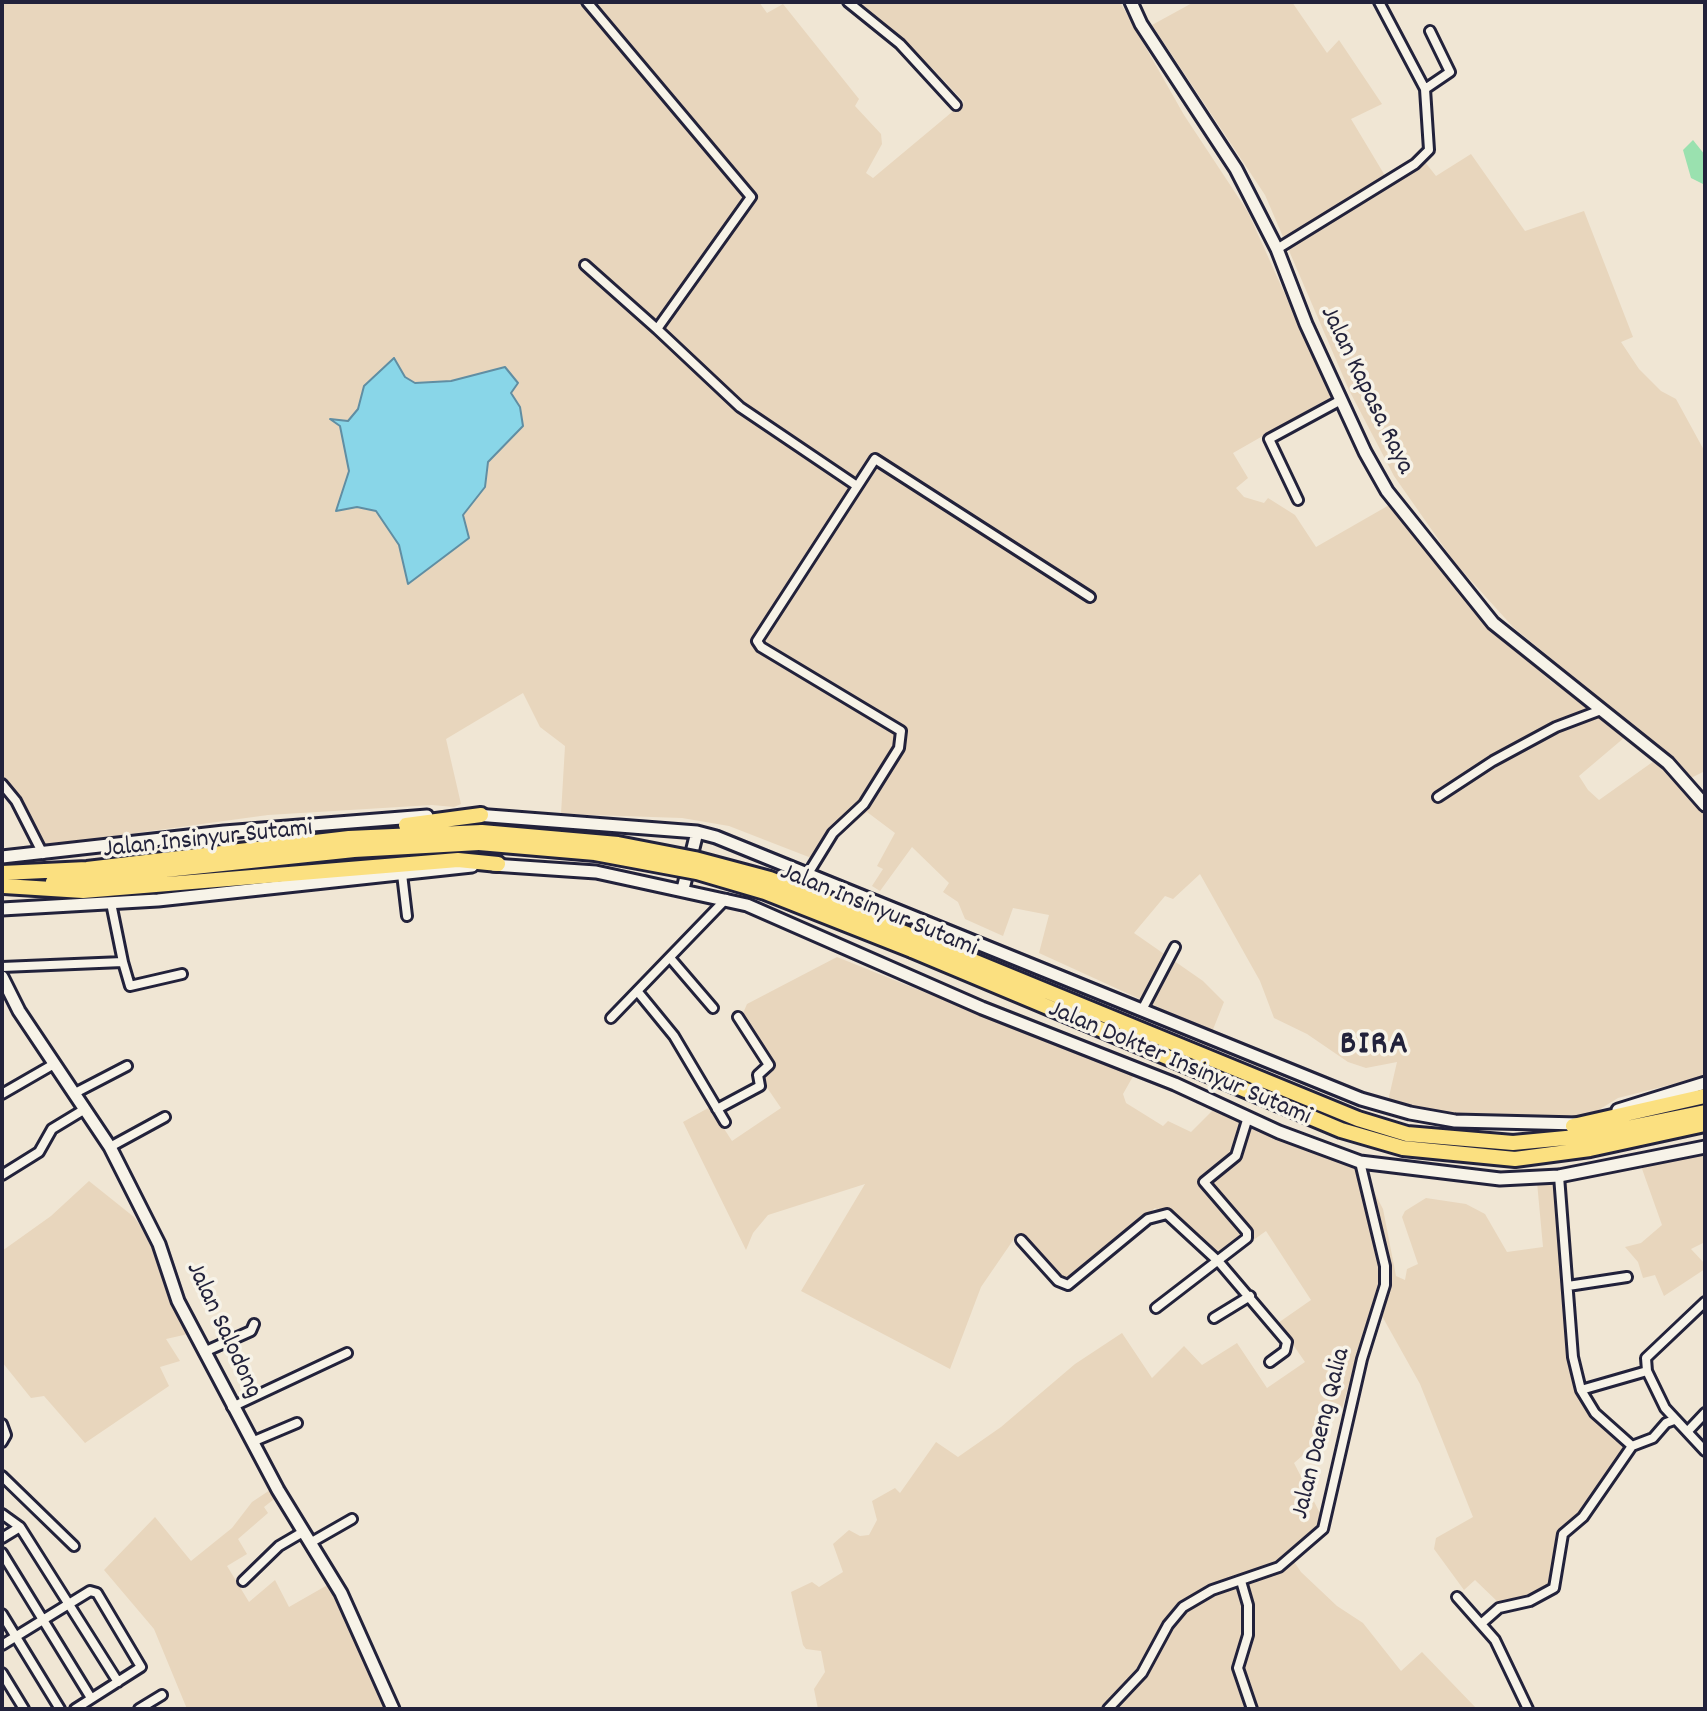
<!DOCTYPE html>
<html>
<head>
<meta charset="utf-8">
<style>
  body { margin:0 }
  #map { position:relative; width:1707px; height:1711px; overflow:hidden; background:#f0e6d4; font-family:Dekko,sans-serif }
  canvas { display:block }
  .frame { position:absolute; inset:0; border:4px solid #22223b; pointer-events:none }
</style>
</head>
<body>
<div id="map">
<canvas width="1707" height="1711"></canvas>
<div class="frame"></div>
</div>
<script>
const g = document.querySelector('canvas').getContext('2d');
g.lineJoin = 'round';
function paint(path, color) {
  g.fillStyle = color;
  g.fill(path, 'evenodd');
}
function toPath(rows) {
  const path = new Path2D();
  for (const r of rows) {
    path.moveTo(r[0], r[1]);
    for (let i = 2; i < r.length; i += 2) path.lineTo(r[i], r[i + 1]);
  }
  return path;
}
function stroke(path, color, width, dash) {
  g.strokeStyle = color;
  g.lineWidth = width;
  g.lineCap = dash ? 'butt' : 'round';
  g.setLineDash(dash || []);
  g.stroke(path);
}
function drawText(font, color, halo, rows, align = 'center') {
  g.font = font + ' Dekko,sans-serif';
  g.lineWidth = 7;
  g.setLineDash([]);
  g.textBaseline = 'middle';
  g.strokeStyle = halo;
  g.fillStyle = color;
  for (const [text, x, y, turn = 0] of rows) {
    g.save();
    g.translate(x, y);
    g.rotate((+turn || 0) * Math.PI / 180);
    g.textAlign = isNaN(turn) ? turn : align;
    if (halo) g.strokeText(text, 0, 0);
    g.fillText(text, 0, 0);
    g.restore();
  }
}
const built = toPath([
  [2,2,759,2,767,13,783,4,859,99,855,106,881,134,882,144,866,173,873,178,964,102,933,69,856,2,1120,2,1184,115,1248,212,1331,397,1233,453,1248,478,1236,488,1244,497,1264,503,1268,498,1295,515,1316,547,1391,504,1418,543,1474,611,1549,680,1591,708,1625,737,1579,776,1588,790,1599,800,1654,761,1705,814,1705,1076,1618,1098,1597,1111,1569,1119,1539,1123,1444,1115,1388,1101,1397,1062,1366,1068,1348,1062,1307,1034,1274,1018,1260,981,1200,874,1173,899,1165,896,1134,933,1203,981,1224,1002,1212,1032,1039,953,1049,915,1013,908,1003,936,965,919,958,902,943,892,949,883,912,847,880,891,872,886,883,869,877,866,895,833,867,812,837,838,819,861,729,826,682,818,561,814,565,746,540,727,523,693,446,739,461,804,454,807,432,805,268,815,41,846,2,787],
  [1194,2,1292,2,1327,53,1339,40,1382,104,1351,119,1390,184,1425,162,1436,176,1471,154,1525,231,1584,211,1633,337,1621,342,1639,369,1661,391,1676,399,1705,452,1705,771,1691,778,1662,749,1514,628,1455,563,1394,476,1349,390,1265,195,1152,25],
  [837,957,1063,1048,1136,1071,1123,1094,1126,1103,1163,1126,1168,1121,1191,1132,1216,1107,1265,1132,1368,1168,1372,1188,1383,1209,1396,1276,1405,1280,1407,1269,1418,1264,1402,1217,1405,1211,1426,1198,1466,1204,1485,1214,1507,1252,1543,1247,1537,1182,1567,1179,1579,1357,1572,1367,1579,1397,1594,1418,1631,1451,1597,1502,1560,1534,1560,1584,1530,1598,1500,1604,1475,1580,1464,1590,1434,1549,1436,1538,1473,1517,1420,1384,1382,1316,1374,1336,1361,1340,1340,1416,1326,1415,1318,1442,1294,1463,1322,1517,1315,1532,1288,1553,1301,1572,1337,1606,1363,1623,1401,1671,1422,1652,1477,1709,818,1709,814,1689,825,1672,821,1651,806,1649,803,1645,791,1592,812,1582,819,1587,843,1572,833,1544,849,1530,860,1536,869,1535,877,1520,872,1501,895,1488,900,1493,936,1442,958,1457,1001,1427,1075,1364,1122,1333,1152,1378,1184,1346,1202,1365,1237,1343,1267,1388,1305,1362,1278,1323,1311,1300,1266,1231,1224,1261,1173,1216,1155,1208,1064,1282,1018,1233,981,1287,950,1369,801,1291,865,1184,768,1215,753,1233,746,1250,683,1122,710,1107,732,1141,781,1108,759,1076,773,1067,741,1018,747,1004],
  [1705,1151,1705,1242,1691,1249,1705,1264,1705,1269,1664,1296,1655,1275,1643,1278,1638,1262,1625,1247,1641,1243,1662,1225,1641,1166],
  [89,1181,134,1217,152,1242,179,1319,188,1334,166,1339,180,1361,160,1367,169,1386,85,1443,44,1396,31,1398,2,1362,2,1251,51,1216],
  [273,1488,278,1496,264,1507,268,1513,238,1539,247,1554,227,1566,249,1602,275,1580,289,1607,331,1583,388,1709,187,1709,154,1629,104,1570,155,1517,191,1561,232,1528,252,1502]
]);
const green = toPath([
  [1693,140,1705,155,1705,185,1691,178,1683,150]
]);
const water = toPath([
  [394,358,405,377,415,383,451,381,505,367,518,383,511,393,520,407,523,426,488,462,485,487,463,515,469,538,408,584,399,545,376,511,357,507,336,511,349,471,340,426,330,419,348,421,358,409,364,386,394,358]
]);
const street = toPath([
  [587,2,751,197,657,329,740,407,857,486],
  [848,2,900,44,956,105],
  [1425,89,1450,72,1430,31],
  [1277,249,1415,164,1429,150,1425,89,1379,2],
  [585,265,657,329],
  [1298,500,1269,439,1341,400],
  [2,784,16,801,43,854],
  [1438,797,1493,761,1556,727,1601,710],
  [809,872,833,833,864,804,899,748,901,731,761,647,757,641,875,459,1090,597],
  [402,874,407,916],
  [111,903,123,962],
  [671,959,713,1008],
  [2,967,123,962,130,986,182,974],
  [638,992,674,1036,725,1122],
  [1143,1008,1175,947],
  [611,1018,726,899],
  [75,1093,127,1066],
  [2,1094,54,1064],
  [717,1109,760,1086,758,1075,769,1065,738,1017],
  [110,1147,165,1117],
  [2,1175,39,1152,52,1129,85,1109],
  [1559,1176,1573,1357,1581,1390,1595,1413,1632,1446,1653,1438,1666,1423,1674,1420],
  [1021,1240,1058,1281,1068,1285,1148,1219,1167,1214,1219,1262,1287,1342,1285,1351,1270,1362],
  [1568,1286,1627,1277],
  [1156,1308,1247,1238,1247,1232,1204,1182,1236,1156,1248,1117],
  [1214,1318,1250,1296],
  [204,1352,251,1331,254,1324],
  [1647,1371,1665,1408,1705,1451],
  [1581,1390,1647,1371,1646,1358,1705,1302],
  [232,1407,347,1353],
  [2,1424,6,1435,2,1442],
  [1688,1431,1705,1413],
  [252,1442,297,1423],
  [2,1476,74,1546],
  [2,1514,20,1527,118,1682],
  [2,1538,20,1527],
  [310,1543,352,1519],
  [2,1553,91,1698],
  [243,1581,279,1546,303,1532],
  [1241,1581,1248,1605,1248,1635,1238,1668,1252,1709],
  [1457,1597,1495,1640,1528,1709],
  [2,1614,60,1709],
  [1482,1623,1499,1608,1530,1601,1554,1588,1563,1534,1583,1517,1632,1446],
  [2,1645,90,1591,97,1593,141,1667,75,1709],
  [2,1673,24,1709],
  [139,1709,162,1695],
  [1108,1709,1142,1673,1168,1625,1183,1607,1212,1590,1279,1567,1323,1529,1362,1359,1385,1285,1385,1266,1360,1162]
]);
const secondary = toPath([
  [1131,2,1141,24,1236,169,1277,249,1306,324,1365,452,1387,491,1493,623,1668,763,1705,805],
  [476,815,697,832,716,837,1361,1099,1410,1113,1455,1121,1579,1124],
  [2,857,224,832,427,816],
  [493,865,596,872,747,905,982,1008,1175,1084,1279,1132,1360,1162,1500,1179,1559,1176,1705,1147],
  [683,889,697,832],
  [2,909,158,900,472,866],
  [2,977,19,1011,110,1147,159,1244,178,1301,278,1490,341,1593,393,1709],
  [1618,1110,1705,1083]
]);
const highway = toPath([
  [406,825,481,815],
  [2,873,87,869,349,838,482,832],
  [53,882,354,850,479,843],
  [4,886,83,891,458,860,498,864],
  [917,938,1358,1119,1407,1134,1513,1143,1587,1136,1705,1112],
  [912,950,1341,1130,1403,1148,1515,1159,1590,1149,1705,1124],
  [1573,1126,1705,1096]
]);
const highwayBridge = toPath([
  [482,832,618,844,695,859,770,879,917,938],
  [479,843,595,853,697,872,765,892,912,950]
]);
const streetNames = [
  ["Jalan Kapasa Raya",1365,391,64],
  ["Jalan Insinyur Sutami",208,841,-6],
  ["Jalan Insinyur Sutami",878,912,22],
  ["Jalan Dokter Insinyur Sutami",1179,1065,23],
  ["Jalan Salodong",222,1331,65],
  ["Jalan Daeng Qalia",1323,1434,-76]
];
const districtNames = [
  ["BIRA",1375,1047]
];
paint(built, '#e8d6bd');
paint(green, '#9ae1af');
paint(water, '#89d6e8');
stroke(water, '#608ea3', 2);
stroke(street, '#22223b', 14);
stroke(secondary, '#22223b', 17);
stroke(highway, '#22223b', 20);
stroke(street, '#f7f3e8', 8);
stroke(secondary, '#f7f3e8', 11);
stroke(highway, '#fbe080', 14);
stroke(highwayBridge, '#22223b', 20, []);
stroke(highwayBridge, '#fbe080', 14);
drawText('26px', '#22223b', '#f7f3e8', streetNames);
g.letterSpacing = '2px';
drawText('bold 34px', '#22223b', '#f7f3e8', districtNames);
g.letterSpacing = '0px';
</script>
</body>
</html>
